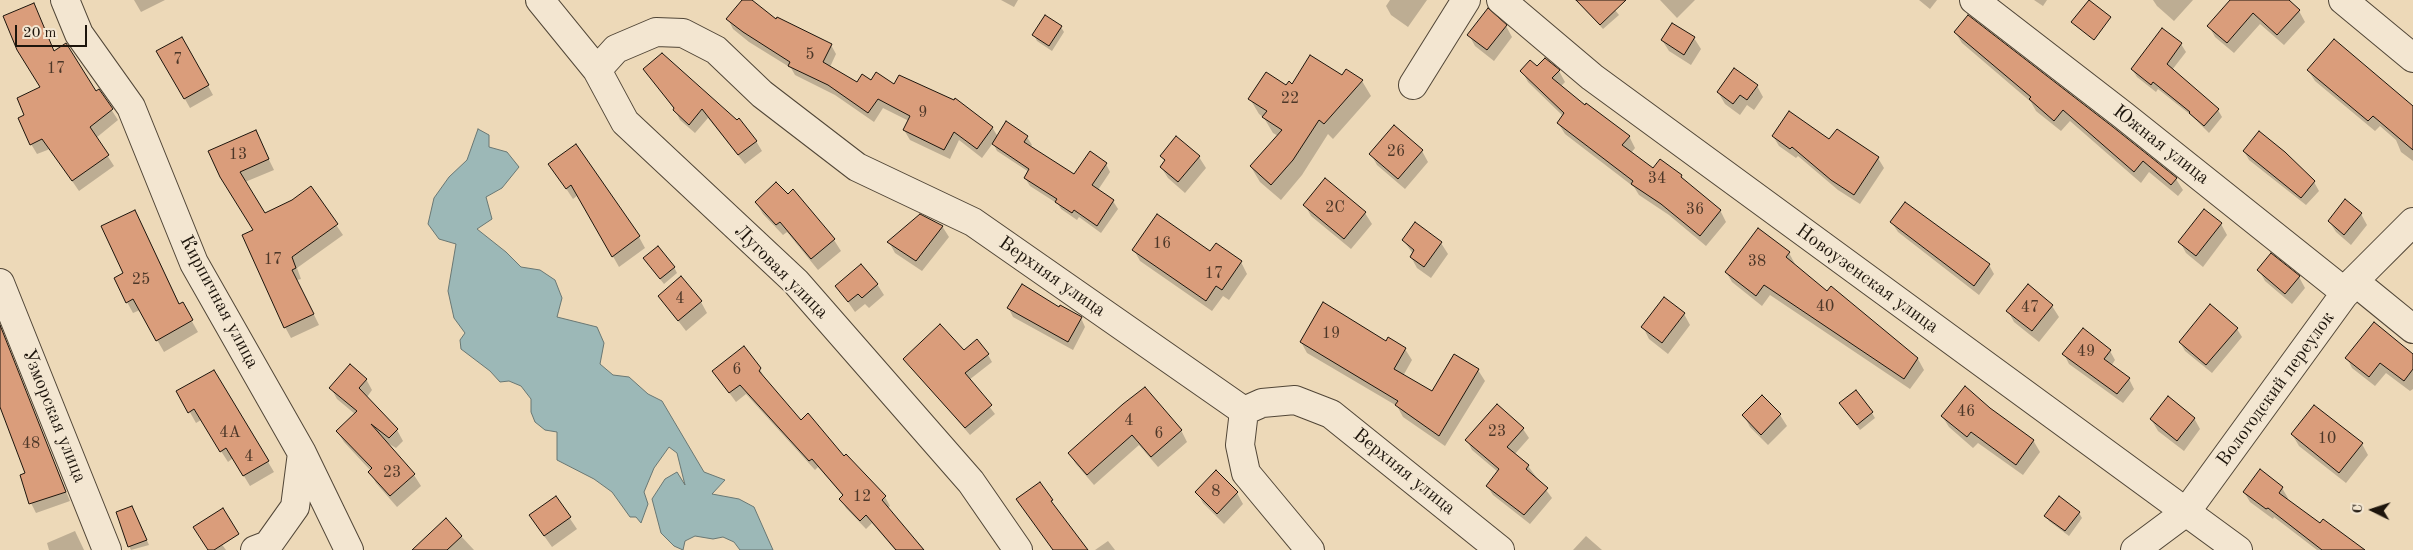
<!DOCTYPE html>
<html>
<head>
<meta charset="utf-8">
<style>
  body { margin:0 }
  #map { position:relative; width:2413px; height:550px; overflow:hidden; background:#edd9b8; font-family:"Old Standard TT",serif }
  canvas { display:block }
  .north { position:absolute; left:2348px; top:485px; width:50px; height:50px; -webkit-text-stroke:4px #f3e6d1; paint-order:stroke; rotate:274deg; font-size:14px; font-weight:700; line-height:20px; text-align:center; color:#1d150c }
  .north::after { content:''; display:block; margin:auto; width:18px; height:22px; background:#1d150c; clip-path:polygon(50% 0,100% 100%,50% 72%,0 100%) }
  .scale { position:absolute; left:15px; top:25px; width:72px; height:22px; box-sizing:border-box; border:2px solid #1d150c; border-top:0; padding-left:6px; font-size:15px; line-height:18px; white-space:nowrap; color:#1d150c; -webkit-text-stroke:4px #f3e6d1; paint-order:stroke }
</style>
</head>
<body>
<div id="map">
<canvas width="2413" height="550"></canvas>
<div class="north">С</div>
<div class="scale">20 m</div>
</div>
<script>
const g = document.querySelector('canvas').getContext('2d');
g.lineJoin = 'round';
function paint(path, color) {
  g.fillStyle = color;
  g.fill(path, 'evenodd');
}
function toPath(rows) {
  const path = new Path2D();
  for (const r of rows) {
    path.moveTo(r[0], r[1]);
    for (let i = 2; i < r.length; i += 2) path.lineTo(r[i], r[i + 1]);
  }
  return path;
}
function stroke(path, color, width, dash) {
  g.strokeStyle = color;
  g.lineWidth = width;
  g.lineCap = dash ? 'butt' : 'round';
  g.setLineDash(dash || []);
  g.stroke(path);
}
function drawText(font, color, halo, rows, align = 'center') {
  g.font = font + ' "Old Standard TT",serif';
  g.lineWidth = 4;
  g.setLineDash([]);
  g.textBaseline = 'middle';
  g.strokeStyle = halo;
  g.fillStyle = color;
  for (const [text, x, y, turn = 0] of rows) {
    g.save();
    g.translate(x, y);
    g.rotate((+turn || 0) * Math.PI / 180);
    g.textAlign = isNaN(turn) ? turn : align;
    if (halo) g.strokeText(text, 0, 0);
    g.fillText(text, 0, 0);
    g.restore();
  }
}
const water = toPath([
  [478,129,489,135,489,147,507,152,519,167,502,188,486,197,492,219,477,229,506,252,521,267,540,270,555,280,562,298,557,317,597,327,604,343,600,364,613,375,629,377,648,394,662,401,704,472,725,480,712,494,739,499,754,507,773,550,740,550,734,542,723,537,713,539,695,536,685,541,683,550,674,546,661,533,652,499,665,479,677,472,685,485,677,453,669,447,654,468,644,492,648,504,641,523,636,517,630,517,612,492,594,479,557,460,557,432,545,430,535,422,531,412,531,399,521,386,509,381,500,382,490,371,461,349,460,340,465,333,454,318,448,291,456,244,439,239,428,224,434,198,449,177,467,160,478,129]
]);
const shadow = toPath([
  [134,0,165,0,141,12],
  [743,0,750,0,776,21,831,45,836,54,830,67,857,83,871,82,895,86,992,127,998,137,1027,137,1032,145,1030,147,1074,176,1106,164,1110,172,1098,190,1113,201,1118,209,1101,233,1079,217,1077,220,1061,209,1058,204,1030,186,1025,178,1029,172,997,151,993,143,982,158,959,140,950,159,910,140,904,130,909,121,883,108,874,122,835,95,795,75,791,68,749,42,733,29,728,19],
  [1001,0,1018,0,1014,7],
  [1390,0,1427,0,1408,27,1391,15,1386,6],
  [1576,0,1607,0,1619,15,1603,29],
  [1660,0,1695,0,1677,18],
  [1919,0,1937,0,1930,9],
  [2034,0,2047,0,2043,6],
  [2153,0,2193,0,2174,21,2157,6],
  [2231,0,2288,0,2299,11,2305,22,2284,45,2260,24,2234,53,2215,37,2209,26],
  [33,5,54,51,96,93,99,91,118,120,96,138,114,166,79,191,50,149,37,154,31,144,26,115,41,88],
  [1968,17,2176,179,2183,190,2178,196,2149,172,2141,183,2070,121,2061,131,2036,111,2031,102,1962,43,1955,32],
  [1506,26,1512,37,1494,61,1475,46,1469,35],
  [1061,27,1064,32,1052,51,1037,41,1034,35],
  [2162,30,2181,44,2186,52,2172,70,2218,110,2222,117,2209,133,2192,116,2158,89,2156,92,2137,77,2132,69],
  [182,38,213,95,190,108,158,51],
  [1694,38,1701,49,1691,65,1669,51,1662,40],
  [1538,68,1559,71,1565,82,1560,87,1585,107,1629,136,1635,148,1631,153,1653,170,1681,176,1685,182,1720,210,1726,222,1706,246,1669,215,1639,195,1634,187,1565,134,1558,123,1563,116,1528,82,1522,71],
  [644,69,756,141,762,151,745,164,708,118,695,133,680,120,675,110],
  [2308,70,2413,106,2413,161,2401,152,2396,140,2380,126,2375,131,2315,81],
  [1342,77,1362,81,1371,96,1333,139,1328,134,1302,175,1281,200,1260,182,1251,167,1278,136,1273,133,1264,118,1259,114,1250,99,1292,85],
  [1757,86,1763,97,1754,110,1747,105,1740,115,1725,104,1718,92],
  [255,131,274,170,245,182,265,214,292,201,310,187,343,235,297,268,301,279,297,280,319,325,291,338,285,327,255,231,210,152],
  [2259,133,2314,182,2319,191,2306,205,2249,160,2244,151],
  [1773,136,1829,141,1878,158,1884,168,1860,204,1838,190,1798,156,1796,158,1779,146],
  [1422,151,1428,162,1405,189,1377,165,1371,154],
  [1161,156,1199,157,1206,168,1185,193,1168,178,1161,167,1165,162],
  [550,164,639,237,645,248,619,267,578,195,573,199],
  [793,191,834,240,841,251,818,270,787,232,783,235,763,214,756,202,788,196],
  [1305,205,1365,213,1372,224,1351,249,1311,216],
  [2361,214,2367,225,2351,245,2336,232,2329,221],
  [141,223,180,305,182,304,198,332,164,352,140,310,133,313,127,302,125,274],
  [1892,223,1989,265,1994,274,1979,295,1898,232],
  [1415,224,1441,243,1448,254,1431,278,1417,268,1411,257,1413,254,1404,241],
  [2221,224,2227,235,2203,267,2186,253,2180,242],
  [942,226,949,237,922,271,895,253,889,242],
  [1134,250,1210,253,1241,262,1247,274,1229,300,1223,296,1212,311,1140,261],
  [1789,253,1795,264,1794,266,1827,293,1831,288,1918,359,1924,370,1910,389,1770,295,1762,306,1732,282,1726,272],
  [648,264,674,267,677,273,664,284],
  [2259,270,2299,277,2305,288,2292,304,2265,281],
  [877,284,884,295,869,308,865,304,855,312,837,286],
  [659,296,701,302,707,313,686,331],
  [2052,306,2059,317,2039,342,2014,322,2008,311],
  [1009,309,1081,318,1085,327,1073,350,1013,317],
  [1684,314,1690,325,1668,354,1649,339,1643,327],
  [2237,329,2242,337,2212,373,2185,351,2180,342],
  [1301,342,1387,342,1405,349,1412,360,1403,376,1432,393,1478,370,1485,381,1445,446,1403,417,1397,406,1307,353],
  [744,348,760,369,765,379,801,421,844,458,885,497,890,506,888,508,923,550,895,550,872,523,866,529,846,508,841,499,843,496,818,467,815,470,746,394,736,402,713,371],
  [964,351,988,355,992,362,969,380,995,414,970,435,905,359],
  [2110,351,2115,360,2111,366,2129,379,2134,389,2123,403,2069,364,2064,354],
  [10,353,70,501,36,513,31,503,27,474,0,405,0,357],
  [2413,356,2413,389,2410,391,2386,373,2375,386,2352,368,2347,358],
  [214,371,274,472,250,486,233,458,228,462,201,420,196,423,178,391],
  [366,379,372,390,367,397,397,430,403,441,396,448,384,441,414,475,421,486,397,507,376,483,370,472,371,471,344,442,337,431,355,414,337,399,331,388],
  [1762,397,1780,415,1787,426,1768,445,1750,427,1744,415],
  [1124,404,1181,430,1187,442,1158,467,1139,445,1094,485,1076,464,1069,453],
  [1844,408,1872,413,1875,418,1860,430],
  [1990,409,2033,440,2040,452,2023,475,1978,443,1973,448,1949,427,1942,416],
  [2194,418,2200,429,2184,451,2158,431,2151,419],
  [1523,429,1529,438,1514,455,1528,466,1552,498,1530,524,1493,495,1487,486,1498,472,1472,450,1467,440],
  [2292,434,2362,444,2368,455,2346,483,2299,446],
  [2282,488,2288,498,2286,500,2355,550,2317,550,2274,517,2273,519,2250,502,2244,492],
  [1197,492,1237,493,1243,504,1224,524,1203,503],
  [556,498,577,529,552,547,537,526],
  [135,513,149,545,131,550,129,546],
  [2079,513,2082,518,2069,536,2049,521,2046,516],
  [446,520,474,550,424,550],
  [211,530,226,550,209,550],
  [75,531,84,550,49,550,47,543],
  [1586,536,1602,550,1573,550],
  [1108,541,1115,550,1095,550]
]);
const building = toPath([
  [742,0,752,0,776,19,777,17,832,44,823,62,857,82,862,74,871,80,876,72,894,84,899,75,954,100,955,98,993,127,977,149,954,132,944,150,903,130,910,116,878,99,868,113,828,85,788,66,790,62,743,32,726,19,742,0],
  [1576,0,1626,0,1600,25,1576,0],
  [2089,0,2111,17,2094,40,2071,22,2089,0],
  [2230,0,2289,0,2300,10,2277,35,2253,13,2227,43,2207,26,2230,0],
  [34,3,54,51,66,43,96,91,99,89,113,109,90,127,109,155,72,181,42,139,30,145,18,118,24,115,17,98,40,87,17,50,3,16,34,3],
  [1488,8,1507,25,1487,50,1467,35,1488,8],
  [1045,15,1062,26,1049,46,1032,35,1045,15],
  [1968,15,2113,127,2177,178,2171,185,2143,161,2134,172,2063,110,2054,121,2029,99,2031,97,1954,32,1968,15],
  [1672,23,1695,37,1684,55,1661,40,1672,23],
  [2162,28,2182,43,2167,64,2219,109,2204,126,2189,113,2190,112,2153,82,2151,85,2131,69,2162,28],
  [182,37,209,85,184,99,156,51,182,37],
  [2334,39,2413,106,2413,150,2373,116,2368,121,2307,70,2334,39],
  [662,53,737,120,739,118,757,141,738,155,702,109,689,125,673,110,674,108,643,69,662,53],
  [1310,55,1342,75,1346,69,1363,80,1324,124,1319,120,1293,160,1271,185,1250,166,1282,130,1262,117,1267,111,1248,99,1266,72,1286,85,1289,81,1292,84,1310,55],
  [1545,58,1560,70,1552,78,1585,105,1586,103,1630,136,1622,145,1653,168,1660,159,1682,175,1681,177,1721,210,1700,236,1661,204,1631,184,1633,181,1557,123,1564,113,1520,71,1530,60,1537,66,1545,58],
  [1734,68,1758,85,1747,100,1740,95,1733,104,1717,92,1734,68],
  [1789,111,1829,139,1837,129,1879,157,1854,195,1831,180,1792,147,1790,149,1772,136,1789,111],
  [1006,121,1028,136,1024,142,1074,174,1090,151,1107,163,1092,185,1114,200,1097,226,1074,210,1072,213,1055,202,1057,199,1024,178,1029,169,992,144,1006,121],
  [1394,125,1423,150,1398,179,1369,154,1394,125],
  [256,130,269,159,240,172,265,213,292,200,311,186,338,224,292,257,296,268,292,270,314,314,284,328,242,235,253,230,220,177,208,151,256,130],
  [2259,131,2285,152,2315,181,2301,198,2243,151,2259,131],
  [1176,136,1200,156,1178,182,1160,167,1165,160,1160,156,1176,136],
  [576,144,640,236,612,257,571,185,566,189,548,164,576,144],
  [1325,178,1366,212,1344,239,1303,205,1325,178],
  [776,182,788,194,793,189,835,239,811,259,780,222,776,225,755,202,776,182],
  [2345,199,2362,213,2344,235,2328,221,2345,199],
  [1905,202,1990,264,1974,286,1890,222,1905,202],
  [2204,209,2222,223,2196,256,2178,242,2204,209],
  [135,210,179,304,183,302,193,320,156,341,133,299,126,303,114,278,123,273,101,226,135,210],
  [920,214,943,226,916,261,887,242,920,214],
  [1157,214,1210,251,1216,243,1242,261,1222,290,1216,286,1206,301,1132,250,1157,214],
  [1415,222,1442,242,1424,267,1410,257,1414,250,1402,240,1415,222],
  [1758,228,1790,252,1786,257,1827,291,1831,286,1918,358,1904,379,1764,285,1756,296,1725,272,1758,228],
  [658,246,675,267,660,279,643,258,658,246],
  [2271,253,2300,276,2285,294,2257,270,2271,253],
  [861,264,878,284,862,298,858,294,848,302,835,286,861,264],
  [681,276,702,301,678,321,658,296,681,276],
  [1022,284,1059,307,1060,305,1082,317,1068,342,1007,308,1022,284],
  [2028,284,2053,305,2032,331,2006,311,2028,284],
  [1664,297,1685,313,1662,343,1641,327,1664,297],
  [1323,302,1386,341,1388,337,1406,348,1394,369,1432,391,1454,354,1479,369,1439,436,1395,405,1398,401,1300,342,1323,302],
  [2210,304,2238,328,2206,365,2179,342,2210,304],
  [2374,322,2413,354,2413,369,2404,381,2380,363,2369,377,2345,358,2374,322],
  [940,324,964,350,977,339,989,354,965,373,992,405,965,428,903,359,940,324],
  [0,325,66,492,29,504,20,475,25,473,0,407,0,325],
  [2083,328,2111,350,2104,359,2130,378,2117,394,2062,354,2083,328],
  [744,346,761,368,759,371,801,420,808,413,844,456,846,454,886,496,882,500,924,550,896,550,866,515,860,521,839,499,843,495,812,459,809,461,740,385,729,393,712,371,744,346],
  [350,364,367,379,359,388,398,429,389,438,371,424,415,474,390,496,368,472,372,468,336,431,357,411,329,388,350,364],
  [214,370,269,461,243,476,226,448,220,452,194,409,188,413,176,391,214,370],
  [1965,386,1990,408,2034,440,2016,465,1971,432,1967,437,1941,416,1965,386],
  [1145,387,1182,430,1151,457,1132,435,1087,475,1068,453,1123,404,1145,387],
  [1856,390,1873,412,1857,425,1839,403,1856,390],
  [1762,395,1781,414,1761,435,1742,415,1762,395],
  [2168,396,2195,418,2177,441,2150,419,2168,396],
  [1497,404,1524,428,1507,447,1529,465,1526,469,1548,488,1524,515,1486,486,1499,469,1465,440,1497,404],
  [2314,405,2363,443,2339,473,2291,434,2314,405],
  [2260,469,2283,487,2279,493,2320,523,2323,519,2365,550,2322,550,2268,508,2266,509,2243,492,2260,469],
  [1216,470,1238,492,1217,514,1195,492,1216,470],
  [1040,482,1053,500,1051,501,1088,550,1053,550,1016,499,1040,482],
  [556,496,571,517,544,536,529,515,556,496],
  [2059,496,2080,512,2065,531,2044,516,2059,496],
  [132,506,147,540,128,547,116,512,132,506],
  [223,508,239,534,214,550,208,550,193,527,223,508],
  [446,518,462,536,447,550,412,550,446,518]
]);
const minor = toPath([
  [65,0,79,34,131,107,194,263,302,453,349,550],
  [540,0,597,70,625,122,796,282,971,482,1018,550],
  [1501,0,1592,77,2238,550],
  [1974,0,2123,115,2346,293],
  [2343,0,2413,58],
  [597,70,616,49,656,32,683,33,716,50,762,94,857,167,973,222,1244,411,1262,403,1295,400,1331,414,1500,550],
  [1413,85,1466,0],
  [2354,281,2413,329],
  [0,283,107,550],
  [1244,411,1240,445,1246,473,1310,550],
  [255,550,268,545,295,507,302,453],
  [2135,550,2186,512,2354,281,2413,222]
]);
const numberNames = [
  ["5",810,55],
  ["7",178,60],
  ["17",56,69],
  ["22",1290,99],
  ["9",923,113],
  ["26",1396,152],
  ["13",238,155],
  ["34",1657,179],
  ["2С",1335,208],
  ["36",1695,210],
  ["16",1162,244],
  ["17",273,260],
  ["38",1757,262],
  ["17",1214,274],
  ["25",141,280],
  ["4",680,299],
  ["40",1825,307],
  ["47",2030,308],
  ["19",1331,334],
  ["49",2086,352],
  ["6",737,370],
  ["46",1966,412],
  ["4",1129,421],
  ["23",1497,432],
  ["4А",230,433],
  ["6",1159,434],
  ["10",2327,439],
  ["48",31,444],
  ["4",249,457],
  ["23",392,473],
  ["8",1216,492],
  ["12",862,497]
];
const streetNames = [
  ["Южная улица",2161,145,38],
  ["Луговая улица",781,272,45],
  ["Верхняя улица",1052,277,35],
  ["Новоузенская улица",1867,279,36],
  ["Кирпичная улица",219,302,62],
  ["Вологодский переулок",2276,389,-54],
  ["Узморская улица",54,416,68],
  ["Верхняя улица",1404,472,39]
];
paint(water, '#9cb8b7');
stroke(water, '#697773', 1);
paint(shadow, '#0003');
paint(building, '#da9d7b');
stroke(building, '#1d150c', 1);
stroke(minor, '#514637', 30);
stroke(minor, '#f3e6d1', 28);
drawText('16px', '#4c3728', null, numberNames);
drawText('19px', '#1d150c', '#f3e6d1', streetNames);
</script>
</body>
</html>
